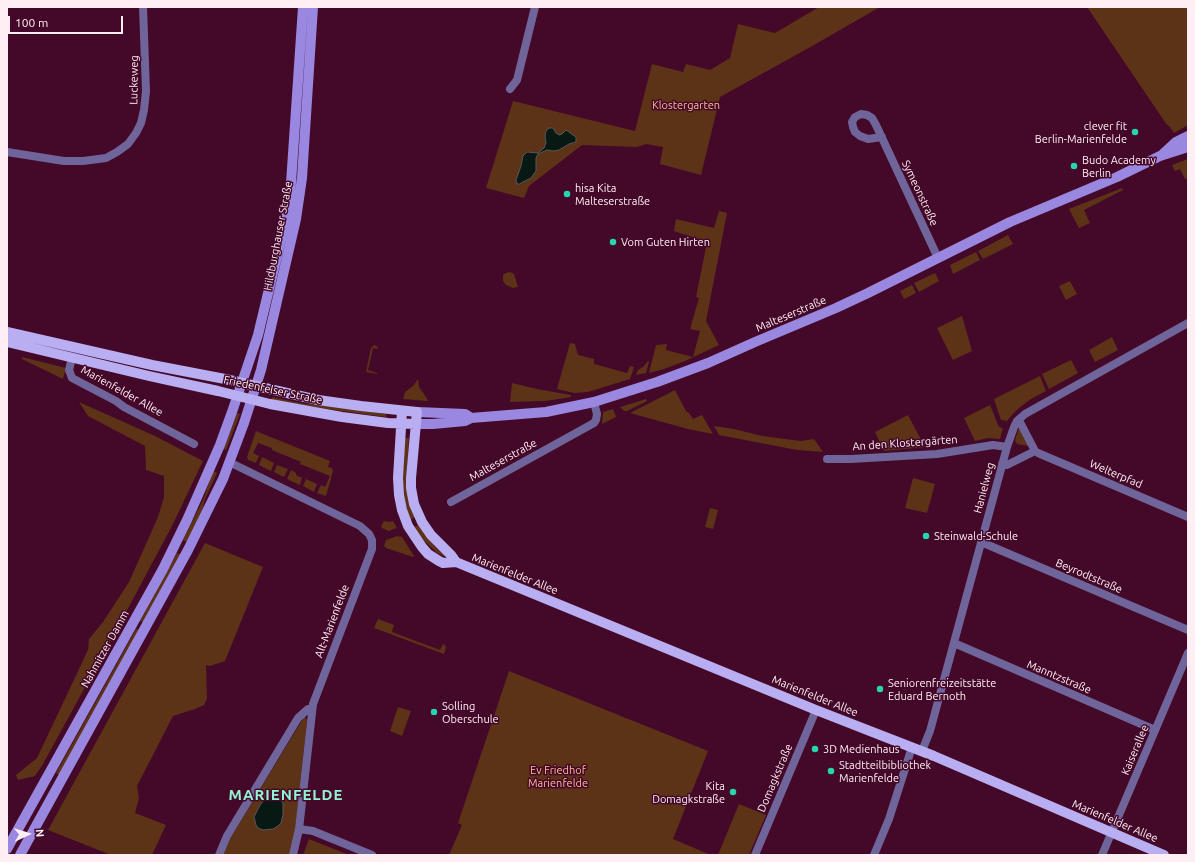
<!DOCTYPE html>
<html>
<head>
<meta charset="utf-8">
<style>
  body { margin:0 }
  #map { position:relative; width:1195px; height:862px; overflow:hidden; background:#440829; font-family:Ubuntu,sans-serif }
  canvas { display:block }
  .frame { position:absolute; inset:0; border:8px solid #ffeff5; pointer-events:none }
  .north { position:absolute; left:8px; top:814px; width:40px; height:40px; -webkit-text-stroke:3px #440829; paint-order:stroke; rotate:86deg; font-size:11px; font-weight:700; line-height:16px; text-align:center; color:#ffeff5 }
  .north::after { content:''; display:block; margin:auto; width:14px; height:18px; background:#ffeff5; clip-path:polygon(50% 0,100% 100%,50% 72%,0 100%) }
  .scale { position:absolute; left:8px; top:16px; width:115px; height:18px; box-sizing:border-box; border:2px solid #ffeff5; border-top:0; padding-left:5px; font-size:12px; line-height:14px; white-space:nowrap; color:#ffeff5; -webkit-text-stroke:3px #440829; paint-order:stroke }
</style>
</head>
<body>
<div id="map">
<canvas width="1195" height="862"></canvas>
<div class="frame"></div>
<div class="north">N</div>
<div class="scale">100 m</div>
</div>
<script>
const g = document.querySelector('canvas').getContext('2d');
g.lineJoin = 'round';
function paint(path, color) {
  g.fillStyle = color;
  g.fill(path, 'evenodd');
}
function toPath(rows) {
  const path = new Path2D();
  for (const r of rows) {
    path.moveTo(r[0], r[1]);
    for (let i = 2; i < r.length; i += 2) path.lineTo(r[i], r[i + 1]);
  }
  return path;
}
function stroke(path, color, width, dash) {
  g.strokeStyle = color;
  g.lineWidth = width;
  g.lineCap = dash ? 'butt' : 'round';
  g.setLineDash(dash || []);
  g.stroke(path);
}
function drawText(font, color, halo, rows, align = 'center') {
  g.font = font + ' Ubuntu,sans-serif';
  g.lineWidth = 3;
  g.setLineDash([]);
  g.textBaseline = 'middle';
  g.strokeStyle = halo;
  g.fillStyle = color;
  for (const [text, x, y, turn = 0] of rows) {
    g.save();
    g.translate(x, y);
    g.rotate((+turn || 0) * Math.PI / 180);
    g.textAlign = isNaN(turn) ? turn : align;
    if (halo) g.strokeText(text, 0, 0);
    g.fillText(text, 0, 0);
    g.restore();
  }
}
const green = toPath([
  [819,7,880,7,814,45,720,97,701,175,660,164,663,147,646,144,637,147,582,145,529,186,524,198,486,188,513,101,635,131,652,64,683,72,686,64,710,70,730,58,738,24,775,33],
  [1087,7,1188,7,1188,125,1174,133,1168,125,1167,125],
  [1188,159,1188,178,1185,179,1180,169,1175,171,1172,165],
  [1122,188,1123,190,1084,210,1090,223,1079,228,1069,209],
  [719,211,727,213,706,321,719,345,685,361,664,369,649,373,656,345,667,344,666,350,693,357,700,331,690,329,699,298,696,297,707,242,674,231,676,219,714,228],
  [1008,235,1013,244,983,259,978,251],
  [976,252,980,260,953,274,950,265],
  [510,272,514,274,518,287,513,288,506,285,503,281,503,275,506,273],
  [935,273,939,281,919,292,914,283],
  [1070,281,1077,294,1066,300,1059,286],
  [912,285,916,293,904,299,900,291],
  [962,316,972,351,953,360,937,328],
  [1112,337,1118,350,1095,362,1089,350],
  [570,343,575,344,578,355,594,359,594,364,627,373,630,366,634,367,630,379,588,392,574,393,557,389],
  [374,345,377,346,378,349,373,348,368,370,377,373,377,374,366,372,371,348],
  [22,357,66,368,63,379,22,359],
  [1071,360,1078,373,1049,389,1042,374],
  [648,361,649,362,646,373,636,375,638,370,643,367],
  [1040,376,1046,391,1031,399,1019,408,1012,415,1007,421,1001,420,994,399],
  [418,379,419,387,426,397,428,401,403,399,405,392,413,386],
  [512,383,537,389,571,395,571,397,545,401,510,402],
  [675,390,686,411,689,413,693,419,702,415,713,434,688,429,630,413],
  [272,397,305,404,322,405,386,414,386,417,341,411,271,400],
  [646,399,647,401,627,411,624,411,620,407],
  [79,402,155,436,203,461,172,526,124,616,43,764,35,776,18,780,16,775,37,758,88,650,89,639,103,622,129,582,158,517,164,497,164,476,146,470,145,446,88,416],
  [990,405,999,427,1003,428,1000,439,988,438,975,441,964,418],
  [613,409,616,417,602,424,603,412],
  [237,413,240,414,226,450,224,449],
  [908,415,925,447,884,451,875,432],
  [714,426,734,429,762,436,801,441,814,439,823,452,797,450,719,435],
  [1019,428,1029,446,1017,444,1015,440],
  [256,431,330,461,328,467,332,468,333,471,326,496,317,493,321,485,325,487,330,476,300,464,301,462,272,450,272,448,258,443,253,453,259,456,256,463,248,460,247,457],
  [405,438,409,438,407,476,415,517,410,520,407,510,402,486],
  [262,457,274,463,271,471,259,465],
  [277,465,288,469,284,477,274,472],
  [291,470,296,473,296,475,302,478,300,485,287,479],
  [213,471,217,473,205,499,201,515,187,542,183,540,203,500],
  [913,478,935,484,927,513,905,508],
  [306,479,317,484,314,492,303,486],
  [710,508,718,510,713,529,705,527],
  [384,521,389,522,393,521,396,526,396,528,389,531,382,528,381,526],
  [419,525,429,540,438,550,446,556,446,557,437,553,422,539,414,527],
  [397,536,402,537,414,556,413,557,386,548,384,546,386,540],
  [205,543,263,567,225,661,210,666,206,665,207,699,204,705,195,709,173,716,137,786,139,798,135,813,166,825,152,855,111,855,48,830],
  [177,553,180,554,143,622,140,621],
  [378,619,394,625,392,632,440,650,443,644,445,645,446,647,444,654,374,628],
  [136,629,139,630,59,775,56,773],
  [509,671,708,751,673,839,711,855,449,855,462,825,458,823],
  [398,707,411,711,402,736,390,731],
  [304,717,306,718,307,720,296,821,295,832,289,855,223,855,231,837],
  [739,804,766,815,749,855,718,855],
  [309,839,349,855,303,855]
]);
const water = toPath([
  [549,128,553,128,556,133,559,135,562,134,566,130,576,137,576,142,569,144,559,150,554,151,547,150,538,154,536,158,536,171,531,178,521,183,520,184,517,184,516,180,521,166,523,156,527,152,538,153,544,148,546,143,545,136,546,131,549,128],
  [269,796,274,796,279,798,283,803,283,815,281,823,278,826,273,829,263,830,258,828,256,825,254,817,260,805,265,799,269,796]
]);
const minor = toPath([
  [510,89,517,80,535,7],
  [882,137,868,139,860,136,855,132,853,127,852,122,855,117,861,114,867,115,872,118,876,125,938,258],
  [7,152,64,161,83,161,106,158,117,152,128,144,136,133,141,123,144,110,146,91,143,7],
  [72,358,69,370,72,378,116,401,124,407,194,444],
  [1017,421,1021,424,1035,451,1038,453,1188,517],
  [827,459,851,459,937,454,993,445,1007,447],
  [229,462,360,526,369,534,372,540,372,549,313,704,299,829,293,855],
  [1002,464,1007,465,1035,451],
  [451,502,594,423,596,420,597,414,594,402],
  [981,542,1188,630],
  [954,643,1155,730],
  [922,751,930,731,1007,447,1014,427,1017,421,1025,414,1188,323],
  [299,829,313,831,372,855],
  [219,855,227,836,298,718,308,709,312,710],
  [755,855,816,710],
  [874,855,889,819,912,747],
  [1102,855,1188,653]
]);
const secondary = toPath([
  [1163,154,1176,142,1188,136],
  [417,412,465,414,471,418],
  [416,424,433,424,465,421,471,418,546,412,594,402,657,382,708,363,755,342,836,308,868,293,1010,222,1117,177,1160,156,1188,147],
  [7,849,163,569,187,520,220,445,232,412,258,335,287,214,291,183,303,7],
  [20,855,188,550,223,479,244,423,261,370,296,219,302,178,313,7]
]);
const primary = toPath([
  [7,332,152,365,225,379,318,400,361,406,417,412,411,478,411,488,414,504,422,522,431,535,451,555,456,562],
  [7,342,149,376,218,391,270,404,342,417,388,423,416,424],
  [402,411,398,478,399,495,402,510,408,526,422,547,428,554,439,561,443,563,456,562,816,710,934,756,1164,855]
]);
const markers = [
  [1135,132,4,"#28d5ad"],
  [1074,166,4,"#28d5ad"],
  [567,194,4,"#28d5ad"],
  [613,242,4,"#28d5ad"],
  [926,536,4,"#28d5ad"],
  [880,689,4,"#28d5ad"],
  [434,712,4,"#28d5ad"],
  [815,749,4,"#28d5ad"],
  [831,771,4,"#28d5ad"],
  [733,792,4,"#28d5ad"]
];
const streetNames = [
  ["Luckeweg",134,80,-89],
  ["Symeonstraße",920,193,65],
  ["Hildburghauser Straße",278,236,-79],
  ["Malteserstraße",791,314,-23],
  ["Friedenfelser Straße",273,390,12],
  ["Marienfelder Allee",122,391,29],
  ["An den Klostergärten",905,443,-4],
  ["Malteserstraße",503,460,-29],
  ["Welterpfad",1116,474,23],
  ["Hanielweg",984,488,-75],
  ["Marienfelder Allee",515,574,22],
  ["Beyrodtstraße",1089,576,23],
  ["Alt-Marienfelde",332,621,-69],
  ["Nahmitzer Damm",105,649,-61],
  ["Manntzstraße",1059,677,23],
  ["Marienfelder Allee",815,696,22],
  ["Kaiserallee",1135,750,-67],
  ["Domagkstraße",775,778,-67],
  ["Marienfelder Allee",1115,821,23]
];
const parkNames = [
  ["Klostergarten",686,105],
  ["Ev Friedhof",558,770],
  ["Marienfelde",558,783]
];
const poiNames = [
  ["clever fit",1127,126,"right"],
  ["Berlin-Marienfelde",1127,139,"right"],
  ["Budo Academy",1082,160],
  ["Berlin",1082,173],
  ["hisa Kita",575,188],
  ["Malteserstraße",575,201],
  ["Vom Guten Hirten",621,242],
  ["Steinwald-Schule",934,536],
  ["Seniorenfreizeitstätte",888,683],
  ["Eduard Bernoth",888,696],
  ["Solling",442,706],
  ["Oberschule",442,719],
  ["3D Medienhaus",823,749],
  ["Stadtteilbibliothek",839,765],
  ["Marienfelde",839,778],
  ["Kita",725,786,"right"],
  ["Domagkstraße",725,799,"right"]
];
const districtNames = [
  ["MARIENFELDE",286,795]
];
paint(green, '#5c3317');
paint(water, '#081914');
stroke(water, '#525958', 1);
stroke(minor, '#6f659b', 8);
stroke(secondary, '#9a88e0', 10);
stroke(primary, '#b9aef1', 10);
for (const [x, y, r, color] of markers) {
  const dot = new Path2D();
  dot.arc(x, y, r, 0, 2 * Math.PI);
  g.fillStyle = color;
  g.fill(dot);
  stroke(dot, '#440829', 1.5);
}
drawText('11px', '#ffeff5', '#440829', streetNames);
drawText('11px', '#febb93', '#440829', parkNames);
drawText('11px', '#ffeff5', '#440829', poiNames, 'left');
g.letterSpacing = '1px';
drawText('bold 15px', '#94f3d5', '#440829', districtNames);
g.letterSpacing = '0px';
</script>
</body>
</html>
